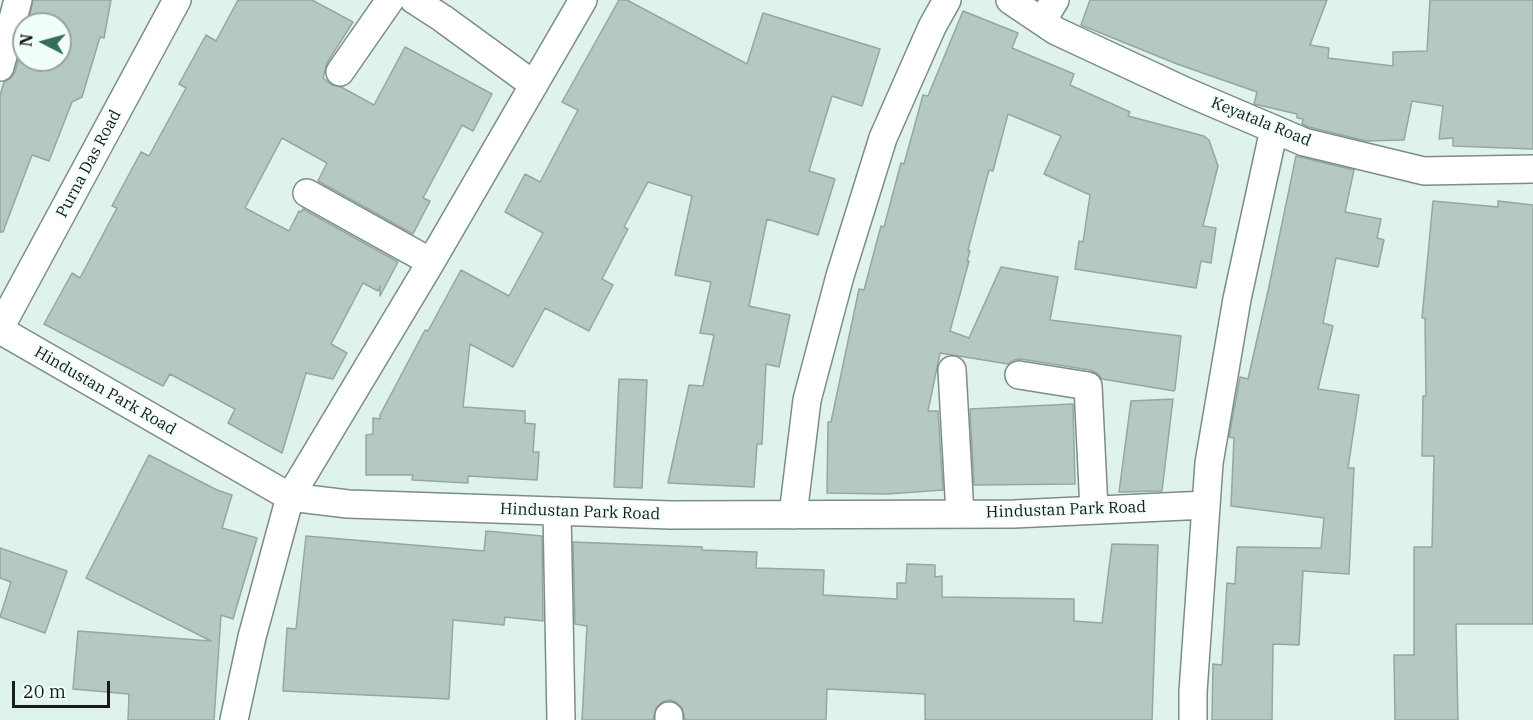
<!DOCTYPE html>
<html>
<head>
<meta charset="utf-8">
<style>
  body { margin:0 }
  #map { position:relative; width:1533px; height:720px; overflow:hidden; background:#dff3ea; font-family:"IBM Plex Serif",serif }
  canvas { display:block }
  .north { position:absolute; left:12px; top:12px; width:60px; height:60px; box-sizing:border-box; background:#f2fef9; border:2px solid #99a39f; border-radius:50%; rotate:276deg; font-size:16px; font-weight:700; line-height:24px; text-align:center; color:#141b18 }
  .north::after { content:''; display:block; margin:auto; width:21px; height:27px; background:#336f59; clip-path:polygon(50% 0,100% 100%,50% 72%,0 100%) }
  .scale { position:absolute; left:12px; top:681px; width:98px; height:27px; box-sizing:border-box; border:3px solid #141b18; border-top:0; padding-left:8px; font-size:18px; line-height:21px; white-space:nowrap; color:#141b18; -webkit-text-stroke:4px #f2fef9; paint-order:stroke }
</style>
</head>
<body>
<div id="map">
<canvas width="1533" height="720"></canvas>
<div class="north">N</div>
<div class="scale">20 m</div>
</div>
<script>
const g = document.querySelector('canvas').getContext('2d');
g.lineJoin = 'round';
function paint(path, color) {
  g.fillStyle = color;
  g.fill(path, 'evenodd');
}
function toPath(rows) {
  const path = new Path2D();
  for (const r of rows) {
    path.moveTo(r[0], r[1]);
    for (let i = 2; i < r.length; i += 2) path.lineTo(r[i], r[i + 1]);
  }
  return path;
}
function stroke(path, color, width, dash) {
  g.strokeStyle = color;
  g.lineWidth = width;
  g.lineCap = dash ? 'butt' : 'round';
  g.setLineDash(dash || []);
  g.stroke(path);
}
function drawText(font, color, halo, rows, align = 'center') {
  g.font = font + ' "IBM Plex Serif",serif';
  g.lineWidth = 4.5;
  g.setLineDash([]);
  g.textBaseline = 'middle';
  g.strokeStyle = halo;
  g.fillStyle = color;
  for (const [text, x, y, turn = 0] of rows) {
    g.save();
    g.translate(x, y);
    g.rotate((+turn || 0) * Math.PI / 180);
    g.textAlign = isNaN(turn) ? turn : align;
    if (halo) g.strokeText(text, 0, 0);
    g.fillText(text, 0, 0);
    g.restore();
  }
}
const building = toPath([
  [33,0,111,0,104,38,100,37,82,97,72,102,49,161,32,155,3,232,0,232,0,95,4,82,11,78,15,72,24,38,24,60,60,60,60,24,28,24,33,0],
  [238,0,312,0,353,22,327,63,323,78,332,85,341,87,374,105,405,47,492,94,473,131,462,125,423,198,430,201,413,234,318,181,327,163,282,138,245,208,289,231,299,211,301,212,303,209,398,262,380,296,380,286,378,291,363,283,331,344,347,353,333,379,306,373,282,453,228,423,235,409,170,374,163,386,44,324,72,273,80,278,117,208,112,206,141,152,149,156,186,88,179,84,206,35,216,41,238,0],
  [619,0,627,0,747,64,763,13,880,49,862,106,832,96,809,171,835,179,818,235,767,219,749,306,790,315,779,367,766,364,762,444,757,444,754,487,668,483,689,385,703,386,714,335,700,333,711,282,675,275,692,196,648,182,624,227,628,229,602,279,613,285,589,331,545,308,513,367,470,344,463,407,525,411,525,423,535,424,533,452,539,452,537,480,468,476,468,483,412,480,413,475,366,475,366,435,373,434,373,418,380,419,380,415,425,330,428,331,461,270,509,296,543,233,505,212,525,174,540,182,578,110,562,102,619,0],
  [1090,0,1327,0,1310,45,1329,48,1328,58,1393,66,1393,52,1427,51,1430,0,1533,0,1533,149,1453,146,1453,138,1439,139,1443,106,1412,101,1404,140,1366,141,1309,127,1302,124,1303,119,1297,118,1297,114,1254,104,1257,92,1177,64,1081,25,1090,0],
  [963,11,1018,33,1012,48,1074,74,1070,85,1130,112,1128,116,1204,136,1209,140,1218,166,1203,226,1216,228,1211,263,1201,261,1196,288,1075,269,1079,241,1083,242,1090,195,1044,174,1061,136,1008,114,993,171,989,170,968,250,970,251,967,261,969,261,950,331,969,338,1001,267,1058,277,1050,320,1181,336,1175,389,1174,391,1102,379,1097,373,1090,370,1021,359,1014,360,1008,364,940,353,928,411,938,411,943,490,887,494,827,493,828,422,831,422,859,289,864,290,881,226,884,227,901,163,904,164,923,95,928,96,963,11],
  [1296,156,1354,170,1345,212,1381,219,1377,238,1384,240,1378,267,1336,258,1323,323,1333,326,1318,389,1359,395,1348,468,1354,468,1349,574,1303,571,1299,645,1273,644,1272,720,1212,720,1213,664,1222,665,1227,583,1235,584,1237,547,1321,548,1324,518,1231,506,1234,438,1229,437,1240,377,1248,379,1268,291,1296,156],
  [1433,201,1498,207,1498,201,1533,205,1533,624,1456,624,1458,720,1395,720,1394,655,1414,655,1414,547,1432,547,1434,456,1422,456,1423,396,1426,396,1425,318,1422,318,1433,201],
  [619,379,647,380,642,488,614,487,619,379],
  [1173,399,1162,491,1119,492,1131,401,1173,399],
  [1073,404,1075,484,974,485,970,409,1073,404],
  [149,455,217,490,232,495,222,528,257,538,233,619,221,615,214,720,128,720,129,694,73,689,78,631,211,641,86,578,149,455],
  [486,531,542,536,543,621,505,617,504,625,453,620,449,699,283,691,287,628,296,629,306,536,484,551,486,531],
  [573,542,702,547,702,550,757,552,756,568,824,570,823,595,897,599,897,583,906,583,907,564,935,565,935,577,942,576,942,597,1074,599,1074,621,1102,623,1112,544,1158,545,1152,720,925,720,925,694,827,689,826,720,685,720,682,708,676,702,670,700,662,702,656,708,653,720,582,720,587,626,575,624,573,542],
  [0,548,67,571,45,633,0,617,11,582,0,578,0,548]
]);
const street = toPath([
  [414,0,442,18,534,85],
  [1010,0,1056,31,1187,92,1304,142,1424,171,1533,169],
  [1042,21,1055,0],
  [0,67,18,0],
  [340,72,390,0],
  [307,193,431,262],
  [0,328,177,0],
  [0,330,290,497,348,504,671,515,1014,514,1206,505],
  [952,370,960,514],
  [1019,375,1088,386,1094,510],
  [557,511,561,720],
  [793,515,807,400,840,276,883,138,932,27,947,0],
  [234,720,252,637,290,497,431,262,583,0],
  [669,720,669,716],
  [1193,720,1193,692,1209,463,1237,299,1274,129]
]);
const streetNames = [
  ["Keyatala Road",1261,122,22],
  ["Purna Das Road",89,164,-62],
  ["Hindustan Park Road",105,391,30],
  ["Hindustan Park Road",1066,510,-2],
  ["Hindustan Park Road",580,512,2]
];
paint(building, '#b6c9c0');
stroke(building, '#95a89f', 1.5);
stroke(street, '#7c8d85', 30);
stroke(street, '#fff', 27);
drawText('16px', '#141b18', '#f2fef9', streetNames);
</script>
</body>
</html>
